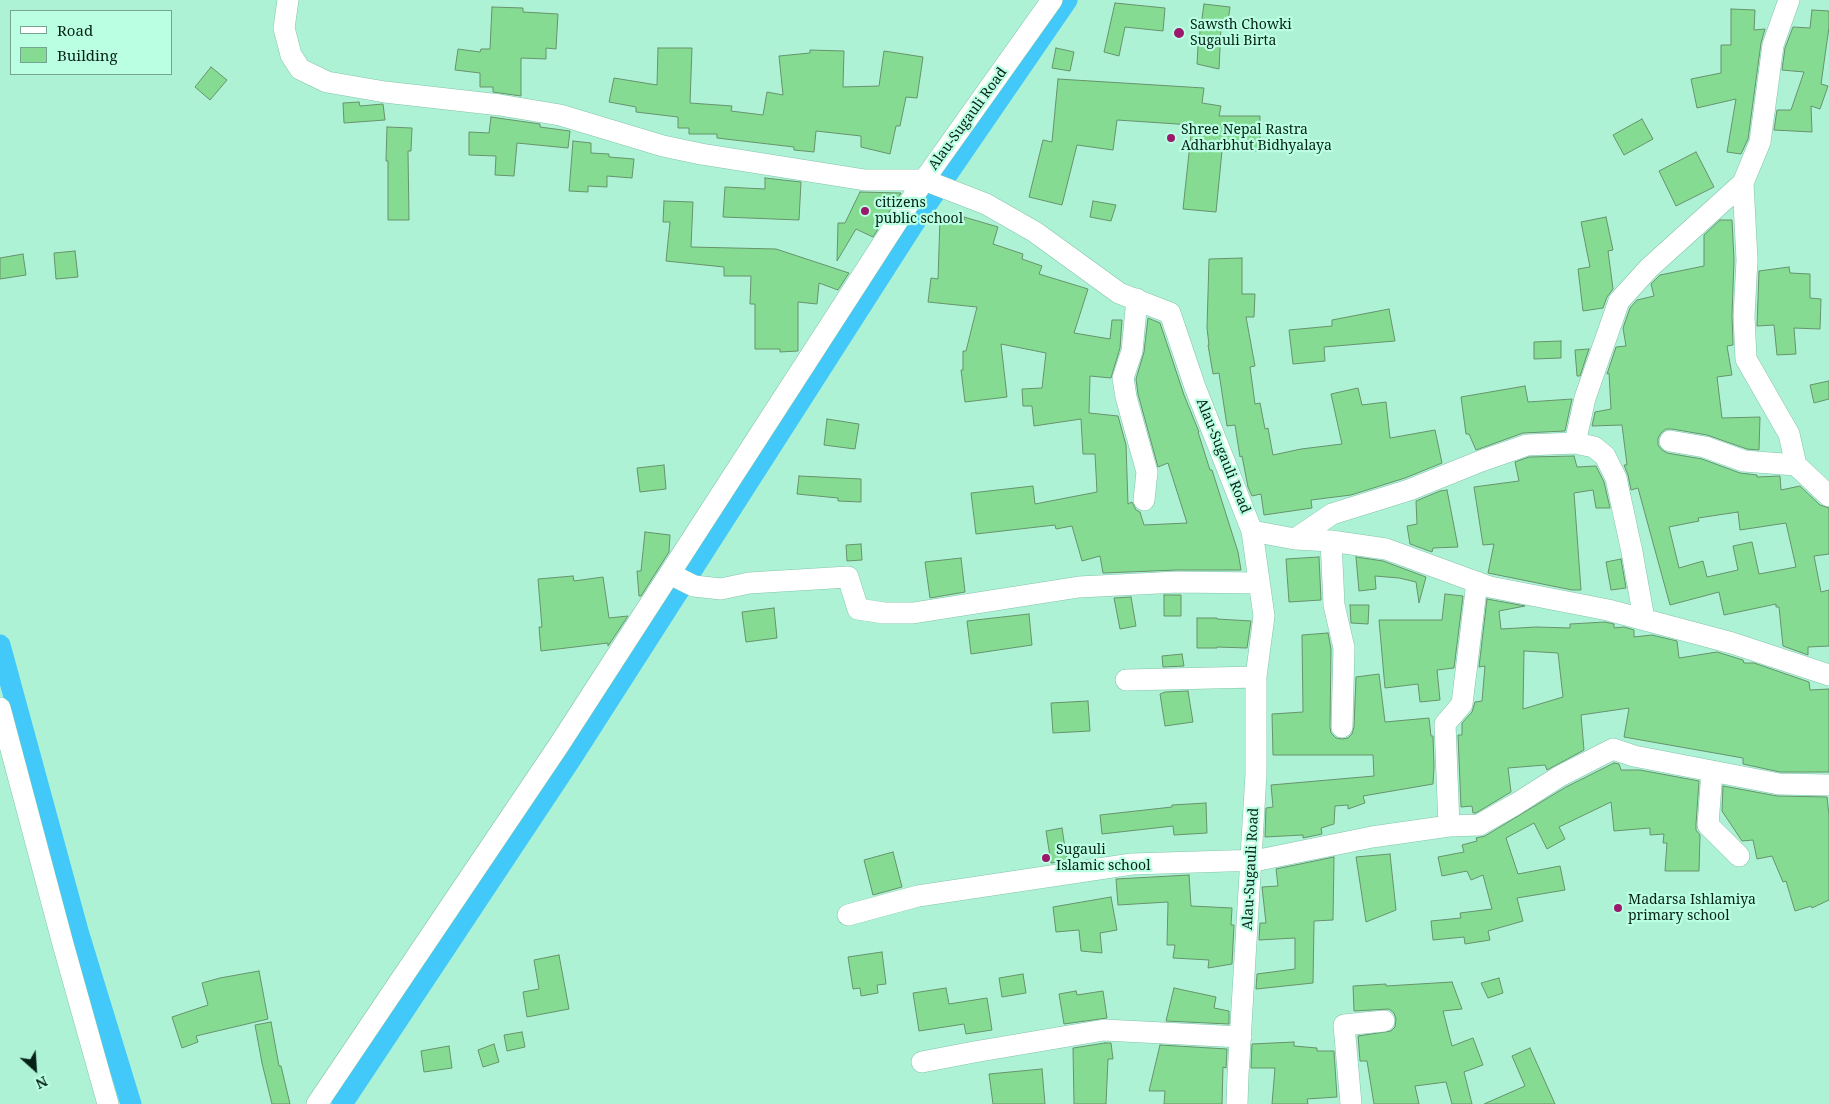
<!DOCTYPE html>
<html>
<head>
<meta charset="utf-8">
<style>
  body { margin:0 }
  #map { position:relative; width:1829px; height:1104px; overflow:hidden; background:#aef2d6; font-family:"Noto Serif",serif }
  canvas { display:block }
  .legend { position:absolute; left:10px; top:10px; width:162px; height:65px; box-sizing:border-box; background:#bbffe3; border:1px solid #72a692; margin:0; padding:6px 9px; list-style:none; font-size:15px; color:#052118 }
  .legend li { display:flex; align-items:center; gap:10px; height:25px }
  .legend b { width:25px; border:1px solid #72a692 }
  .north { position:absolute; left:10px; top:1044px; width:50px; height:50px; -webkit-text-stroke:4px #bbffe3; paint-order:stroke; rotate:154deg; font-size:14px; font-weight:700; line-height:20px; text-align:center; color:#052118 }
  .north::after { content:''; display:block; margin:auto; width:18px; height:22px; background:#052118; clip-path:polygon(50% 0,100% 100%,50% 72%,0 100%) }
</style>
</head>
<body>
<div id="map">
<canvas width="1829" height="1104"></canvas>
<ul class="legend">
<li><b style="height:6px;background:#fff"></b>Road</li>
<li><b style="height:14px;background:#85db92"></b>Building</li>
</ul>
<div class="north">N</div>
</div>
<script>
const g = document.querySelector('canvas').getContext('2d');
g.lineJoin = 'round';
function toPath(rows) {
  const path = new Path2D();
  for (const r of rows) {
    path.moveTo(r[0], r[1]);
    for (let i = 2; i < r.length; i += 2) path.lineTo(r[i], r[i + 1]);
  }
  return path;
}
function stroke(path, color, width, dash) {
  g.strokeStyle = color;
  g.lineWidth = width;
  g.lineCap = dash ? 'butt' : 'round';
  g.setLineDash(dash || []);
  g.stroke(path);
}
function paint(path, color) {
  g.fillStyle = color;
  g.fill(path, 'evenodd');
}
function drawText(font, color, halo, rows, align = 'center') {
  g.font = font + ' "Noto Serif",serif';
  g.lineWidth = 4.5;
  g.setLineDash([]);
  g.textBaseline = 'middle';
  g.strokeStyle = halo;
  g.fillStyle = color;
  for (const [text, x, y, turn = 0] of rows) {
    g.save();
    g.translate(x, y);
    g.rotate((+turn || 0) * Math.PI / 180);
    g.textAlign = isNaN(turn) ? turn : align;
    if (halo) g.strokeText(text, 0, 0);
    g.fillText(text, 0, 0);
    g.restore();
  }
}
const canal = toPath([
  [0,645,78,931,131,1104],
  [342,1104,571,759,918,217,1067,0]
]);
const building = toPath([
  [1115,3,1165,8,1163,31,1125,27,1119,56,1104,52,1115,3],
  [1204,4,1230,7,1227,28,1221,28,1219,69,1197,64,1198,46,1204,4],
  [492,7,523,8,523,12,558,14,556,49,546,48,546,59,521,58,521,96,493,92,493,87,480,87,480,73,455,70,458,49,480,52,481,49,490,49,492,7],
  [1731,9,1755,10,1754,30,1765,29,1761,43,1748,139,1741,154,1727,152,1736,99,1697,108,1691,79,1721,73,1721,45,1731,45,1731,9],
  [1812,10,1829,11,1829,27,1821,84,1828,86,1820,109,1811,106,1812,132,1774,130,1777,110,1791,110,1804,72,1782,70,1785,48,1793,27,1810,28,1812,10],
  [658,48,692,48,690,103,732,106,731,111,763,115,767,92,783,95,779,56,810,53,810,50,844,51,843,87,879,86,884,51,923,57,917,98,906,97,900,126,896,126,890,154,861,147,861,136,816,131,814,152,794,150,794,147,717,138,717,134,689,134,689,128,678,128,678,117,636,112,636,107,609,102,614,78,657,85,658,48],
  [1056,48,1074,52,1070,71,1052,68,1056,48],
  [211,67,227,80,210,100,195,87,211,67],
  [1058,79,1204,88,1202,103,1221,106,1219,116,1260,116,1260,151,1222,151,1216,212,1183,209,1192,125,1117,120,1113,150,1077,145,1062,205,1029,197,1043,140,1052,142,1058,79],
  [359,102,360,106,383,104,385,120,344,123,343,103,359,102],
  [491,117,540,124,540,127,570,131,568,148,517,143,514,176,495,175,496,156,469,155,469,132,489,133,491,117],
  [1642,119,1653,139,1624,155,1613,135,1642,119],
  [387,127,412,128,411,151,408,151,409,220,388,220,388,161,386,161,387,127],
  [573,141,591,143,591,153,609,154,609,157,634,159,632,178,607,176,607,187,588,186,588,192,569,191,573,141],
  [1696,152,1714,187,1676,206,1659,171,1696,152],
  [765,178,801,182,799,220,723,217,725,187,765,189,765,178],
  [860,192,901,193,873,237,856,229,837,261,838,223,845,223,860,192],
  [664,201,693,202,691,247,776,249,849,273,838,290,819,283,817,304,798,302,798,351,780,352,780,349,755,349,755,304,750,304,751,276,724,276,724,267,666,261,670,222,663,222,664,201],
  [1093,201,1116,205,1111,221,1090,217,1093,201],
  [964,217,998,227,993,244,1023,254,1022,259,1042,266,1039,274,1088,289,1074,333,1110,339,1112,320,1122,320,1120,348,1111,378,1090,376,1089,413,1118,416,1126,445,1128,504,1132,502,1136,510,1140,512,1144,525,1187,523,1168,463,1158,467,1138,394,1136,379,1144,352,1148,318,1160,323,1184,395,1199,432,1198,432,1210,470,1212,470,1238,552,1241,570,1176,570,1103,573,1100,556,1082,561,1072,526,1056,529,1055,525,976,534,971,493,1033,486,1035,504,1097,492,1095,454,1083,454,1081,419,1034,426,1032,406,1023,406,1022,389,1042,388,1046,353,1001,344,1007,397,965,402,961,370,963,370,963,351,966,351,977,307,928,302,931,278,938,279,940,219,964,220,964,217],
  [1606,217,1613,250,1608,251,1613,289,1607,297,1603,308,1583,311,1578,269,1590,267,1581,222,1606,217],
  [1720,220,1732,220,1734,260,1732,315,1733,345,1727,346,1732,375,1717,377,1722,418,1760,417,1759,450,1747,449,1707,435,1672,429,1666,429,1661,433,1658,438,1658,445,1662,450,1667,453,1702,459,1740,473,1757,475,1757,477,1780,476,1781,490,1800,486,1820,505,1829,508,1829,554,1814,556,1821,592,1829,590,1829,646,1808,647,1808,655,1783,646,1779,607,1776,607,1776,604,1724,615,1719,592,1670,605,1638,488,1631,490,1628,475,1624,465,1627,465,1622,425,1592,426,1595,412,1611,409,1609,373,1607,374,1616,347,1626,346,1623,328,1630,308,1637,300,1654,296,1651,284,1660,275,1704,266,1704,235,1720,220],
  [1738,512,1740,530,1786,523,1796,567,1759,574,1752,542,1733,546,1738,570,1707,577,1703,561,1679,568,1669,527,1699,521,1698,518,1738,512],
  [75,251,78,277,56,279,54,253,75,251],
  [23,254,26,275,0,279,0,258,23,254],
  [1242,258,1242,294,1255,294,1254,317,1246,317,1255,366,1250,367,1255,404,1260,403,1265,429,1268,428,1273,455,1301,449,1342,444,1331,394,1358,388,1362,405,1386,402,1390,438,1435,430,1442,463,1405,478,1351,495,1311,500,1312,508,1264,515,1261,494,1252,496,1248,487,1242,456,1240,457,1235,425,1227,426,1219,373,1213,374,1208,345,1209,345,1207,328,1209,259,1242,258],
  [1789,267,1790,273,1810,274,1810,298,1821,299,1820,329,1794,328,1796,354,1777,355,1774,325,1757,326,1759,271,1789,267],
  [1389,309,1395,341,1324,347,1325,361,1293,364,1289,330,1332,326,1332,320,1389,309],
  [1561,341,1561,358,1534,359,1534,342,1561,341],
  [1589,349,1580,376,1577,376,1575,350,1589,349],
  [1829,381,1829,399,1814,403,1810,385,1829,381],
  [1525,386,1528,402,1572,399,1565,431,1523,433,1476,450,1469,434,1466,434,1461,397,1525,386],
  [827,419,859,424,855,449,824,445,827,419],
  [1574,456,1577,467,1596,466,1604,482,1610,508,1596,508,1593,490,1574,493,1581,590,1572,590,1488,573,1494,544,1483,545,1474,487,1519,481,1515,462,1529,457,1574,456],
  [664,465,666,489,640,492,637,468,664,465],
  [799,476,861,479,861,502,838,501,838,498,797,494,799,476],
  [1447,490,1458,547,1433,548,1432,552,1410,544,1407,526,1417,524,1416,501,1440,491,1447,490],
  [645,532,670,535,669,552,641,596,639,596,637,571,641,571,645,532],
  [861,544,862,560,847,561,846,545,861,544],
  [1319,557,1321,600,1289,602,1286,559,1319,557],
  [1356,557,1383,561,1426,577,1419,603,1416,582,1399,578,1375,576,1376,589,1359,591,1356,557],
  [961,558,965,592,930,598,925,562,961,558],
  [1621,559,1626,588,1611,590,1606,562,1621,559],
  [573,576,574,581,603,577,609,618,628,616,608,646,608,643,541,651,539,627,542,627,538,579,573,576],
  [1445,594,1463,596,1454,668,1437,670,1440,700,1420,702,1418,684,1385,688,1379,620,1442,620,1445,594],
  [1164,595,1181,595,1181,616,1164,616,1164,595],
  [1131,597,1136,626,1120,629,1114,598,1131,597],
  [1487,599,1525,606,1499,611,1501,629,1536,627,1570,628,1570,624,1605,622,1614,624,1614,628,1624,627,1634,630,1634,637,1652,635,1677,641,1679,658,1717,652,1743,660,1744,663,1754,663,1809,682,1810,690,1829,689,1829,772,1780,772,1743,764,1743,758,1624,737,1629,708,1581,715,1584,750,1547,770,1545,765,1508,768,1511,792,1476,813,1473,813,1472,806,1461,807,1458,735,1462,735,1462,723,1472,712,1475,702,1482,701,1485,666,1479,667,1487,599],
  [1524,651,1558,653,1563,697,1523,709,1524,651],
  [1350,605,1369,605,1368,624,1351,623,1350,605],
  [774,608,777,638,746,642,742,612,774,608],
  [1029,614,1032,645,971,654,967,621,1029,614],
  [1197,618,1217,618,1217,619,1251,621,1247,648,1217,647,1217,648,1197,648,1197,618],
  [1328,633,1331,649,1330,727,1331,733,1336,738,1342,739,1348,738,1352,734,1354,727,1356,677,1379,674,1385,722,1429,718,1431,736,1433,736,1434,767,1433,784,1363,796,1365,803,1348,809,1348,805,1335,806,1334,824,1321,828,1322,834,1303,838,1303,835,1265,837,1266,808,1273,807,1271,785,1374,776,1373,755,1273,755,1272,714,1303,712,1302,635,1328,633],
  [1182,654,1184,666,1163,667,1162,656,1182,654],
  [1188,691,1193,722,1165,726,1160,694,1165,692,1188,691],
  [1088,701,1090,731,1053,733,1051,703,1088,701],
  [1614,763,1619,764,1621,770,1640,770,1699,781,1696,824,1696,830,1700,835,1699,871,1665,871,1667,843,1663,843,1664,834,1650,835,1650,828,1614,831,1611,802,1559,827,1565,839,1547,849,1534,823,1506,838,1518,874,1560,866,1565,890,1517,898,1523,921,1488,931,1490,940,1465,944,1464,937,1433,940,1431,921,1461,918,1460,913,1492,909,1483,875,1471,880,1467,871,1442,876,1438,857,1464,852,1462,845,1477,841,1476,838,1485,836,1566,787,1614,763],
  [1723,786,1777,796,1827,797,1829,815,1829,900,1812,908,1811,906,1795,911,1786,881,1783,882,1772,856,1757,859,1753,840,1742,841,1722,811,1723,786],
  [1206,803,1207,833,1174,835,1173,826,1102,834,1100,815,1172,807,1172,805,1206,803],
  [1062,828,1067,861,1051,863,1046,831,1062,828],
  [893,852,902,887,873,895,864,860,893,852],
  [1390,854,1396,910,1366,922,1356,857,1390,854],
  [1334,857,1333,920,1314,921,1313,983,1256,989,1257,974,1295,969,1295,938,1259,940,1260,923,1266,923,1262,887,1278,886,1276,869,1334,857],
  [1189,875,1191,906,1232,908,1231,925,1234,925,1232,964,1208,968,1209,960,1173,958,1175,945,1167,945,1168,902,1118,905,1116,879,1189,875],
  [1111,897,1117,930,1100,933,1102,953,1081,951,1079,930,1056,932,1053,907,1111,897],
  [882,952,886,984,877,985,878,993,861,996,860,988,853,989,848,957,882,952],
  [559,955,569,1009,527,1017,523,992,539,989,534,960,559,955],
  [259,971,268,1019,196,1036,198,1042,182,1048,172,1017,208,1005,202,983,220,978,259,971],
  [1023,974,1026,993,1002,997,999,978,1023,974],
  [1499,978,1503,993,1488,998,1481,983,1499,978],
  [1452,982,1462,1009,1443,1011,1452,1046,1473,1038,1483,1065,1464,1072,1472,1104,1452,1104,1446,1082,1415,1086,1419,1104,1374,1104,1367,1061,1360,1061,1358,1036,1391,1031,1395,1027,1396,1019,1394,1013,1389,1009,1354,1011,1353,986,1386,984,1386,986,1452,982],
  [946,988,949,1004,987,998,992,1030,966,1034,964,1024,919,1031,913,993,946,988],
  [1174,988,1216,997,1214,1008,1229,1011,1229,1024,1166,1021,1174,988],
  [1076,991,1077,995,1103,991,1107,1018,1064,1024,1059,994,1076,991],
  [271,1022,279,1066,281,1066,290,1104,272,1104,262,1063,255,1025,271,1022],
  [522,1032,525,1047,507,1051,504,1035,522,1032],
  [1294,1042,1294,1046,1317,1048,1317,1051,1334,1051,1337,1097,1307,1099,1308,1104,1272,1104,1275,1068,1251,1068,1252,1044,1294,1042],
  [1105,1043,1111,1043,1113,1059,1108,1059,1106,1104,1074,1104,1073,1048,1105,1043],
  [494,1044,499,1062,483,1067,478,1050,494,1044],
  [1160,1045,1227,1049,1226,1068,1223,1067,1222,1104,1164,1104,1165,1091,1149,1091,1160,1045],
  [449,1046,452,1068,424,1072,421,1051,449,1046],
  [1530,1048,1555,1104,1484,1104,1525,1086,1512,1056,1530,1048],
  [1042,1069,1045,1104,993,1104,989,1074,1042,1069]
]);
const street = toPath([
  [288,0,284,28,291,55,300,69,327,82,385,92,500,105,560,115,663,146,701,154,865,180,924,180],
  [1052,0,924,180,986,204,1035,232,1119,293,1170,313,1195,387,1252,531,1264,616,1256,677,1256,774,1238,1075,1237,1104],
  [1743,183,1747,260,1744,316,1746,359,1789,434,1796,465,1829,496],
  [1137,299,1132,351,1123,378,1126,397,1147,472,1144,500],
  [1670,441,1705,447,1744,461,1796,465],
  [1575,443,1585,398,1619,301,1649,268,1743,183,1760,142,1773,45,1789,0],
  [1252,531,1295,539,1331,541,1386,549,1490,587,1608,610,1732,643,1829,675],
  [1295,539,1332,514,1409,490,1481,461,1527,445,1575,443,1594,447,1605,456,1616,478,1632,552,1644,619],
  [1331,541,1334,605,1344,648,1342,727],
  [670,574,694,586,721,589,749,583,848,577,858,609,884,613,913,613,1079,587,1177,582,1259,583],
  [1126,680,1256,677],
  [0,708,63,944,108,1104],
  [1712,771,1708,825,1739,856],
  [1449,826,1445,724,1462,704,1477,582],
  [848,915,918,896,1132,864,1259,860,1372,837,1449,826,1479,825,1516,804,1560,776,1613,749,1634,756,1779,784,1829,785],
  [922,1062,974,1052,1104,1030,1241,1037],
  [317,1104,559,745,924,180],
  [1351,1104,1344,1025,1384,1021]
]);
const markers = [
  [1179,33,6,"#9b186c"],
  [1171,138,5,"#9b186c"],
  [865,211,5,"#9b186c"],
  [1046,858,5,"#9b186c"],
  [1618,908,5,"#9b186c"]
];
const poiNames = [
  ["Sawsth Chowki",1190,25],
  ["Sugauli Birta",1190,41],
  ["Shree Nepal Rastra",1181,130],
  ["Adharbhut Bidhyalaya",1181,146],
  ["citizens",875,203],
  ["public school",875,219],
  ["Sugauli",1056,850],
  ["Islamic school",1056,866],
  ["Madarsa Ishlamiya",1628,900],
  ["primary school",1628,916]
];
const streetNames = [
  ["Alau-Sugauli Road",968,119,-54],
  ["Alau-Sugauli Road",1223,456,68],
  ["Alau-Sugauli Road",1251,869,-87]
];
stroke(canal, '#43c8fa', 21);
paint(building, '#85db92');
stroke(building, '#66936b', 1);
stroke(street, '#82c4aa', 22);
stroke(street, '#fff', 21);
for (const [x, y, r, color] of markers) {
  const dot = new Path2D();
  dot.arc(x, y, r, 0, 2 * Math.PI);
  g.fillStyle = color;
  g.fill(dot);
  stroke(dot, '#bbffe3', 2);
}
drawText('14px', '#052118', '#bbffe3', poiNames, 'left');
drawText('14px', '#052118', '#bbffe3', streetNames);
</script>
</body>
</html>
